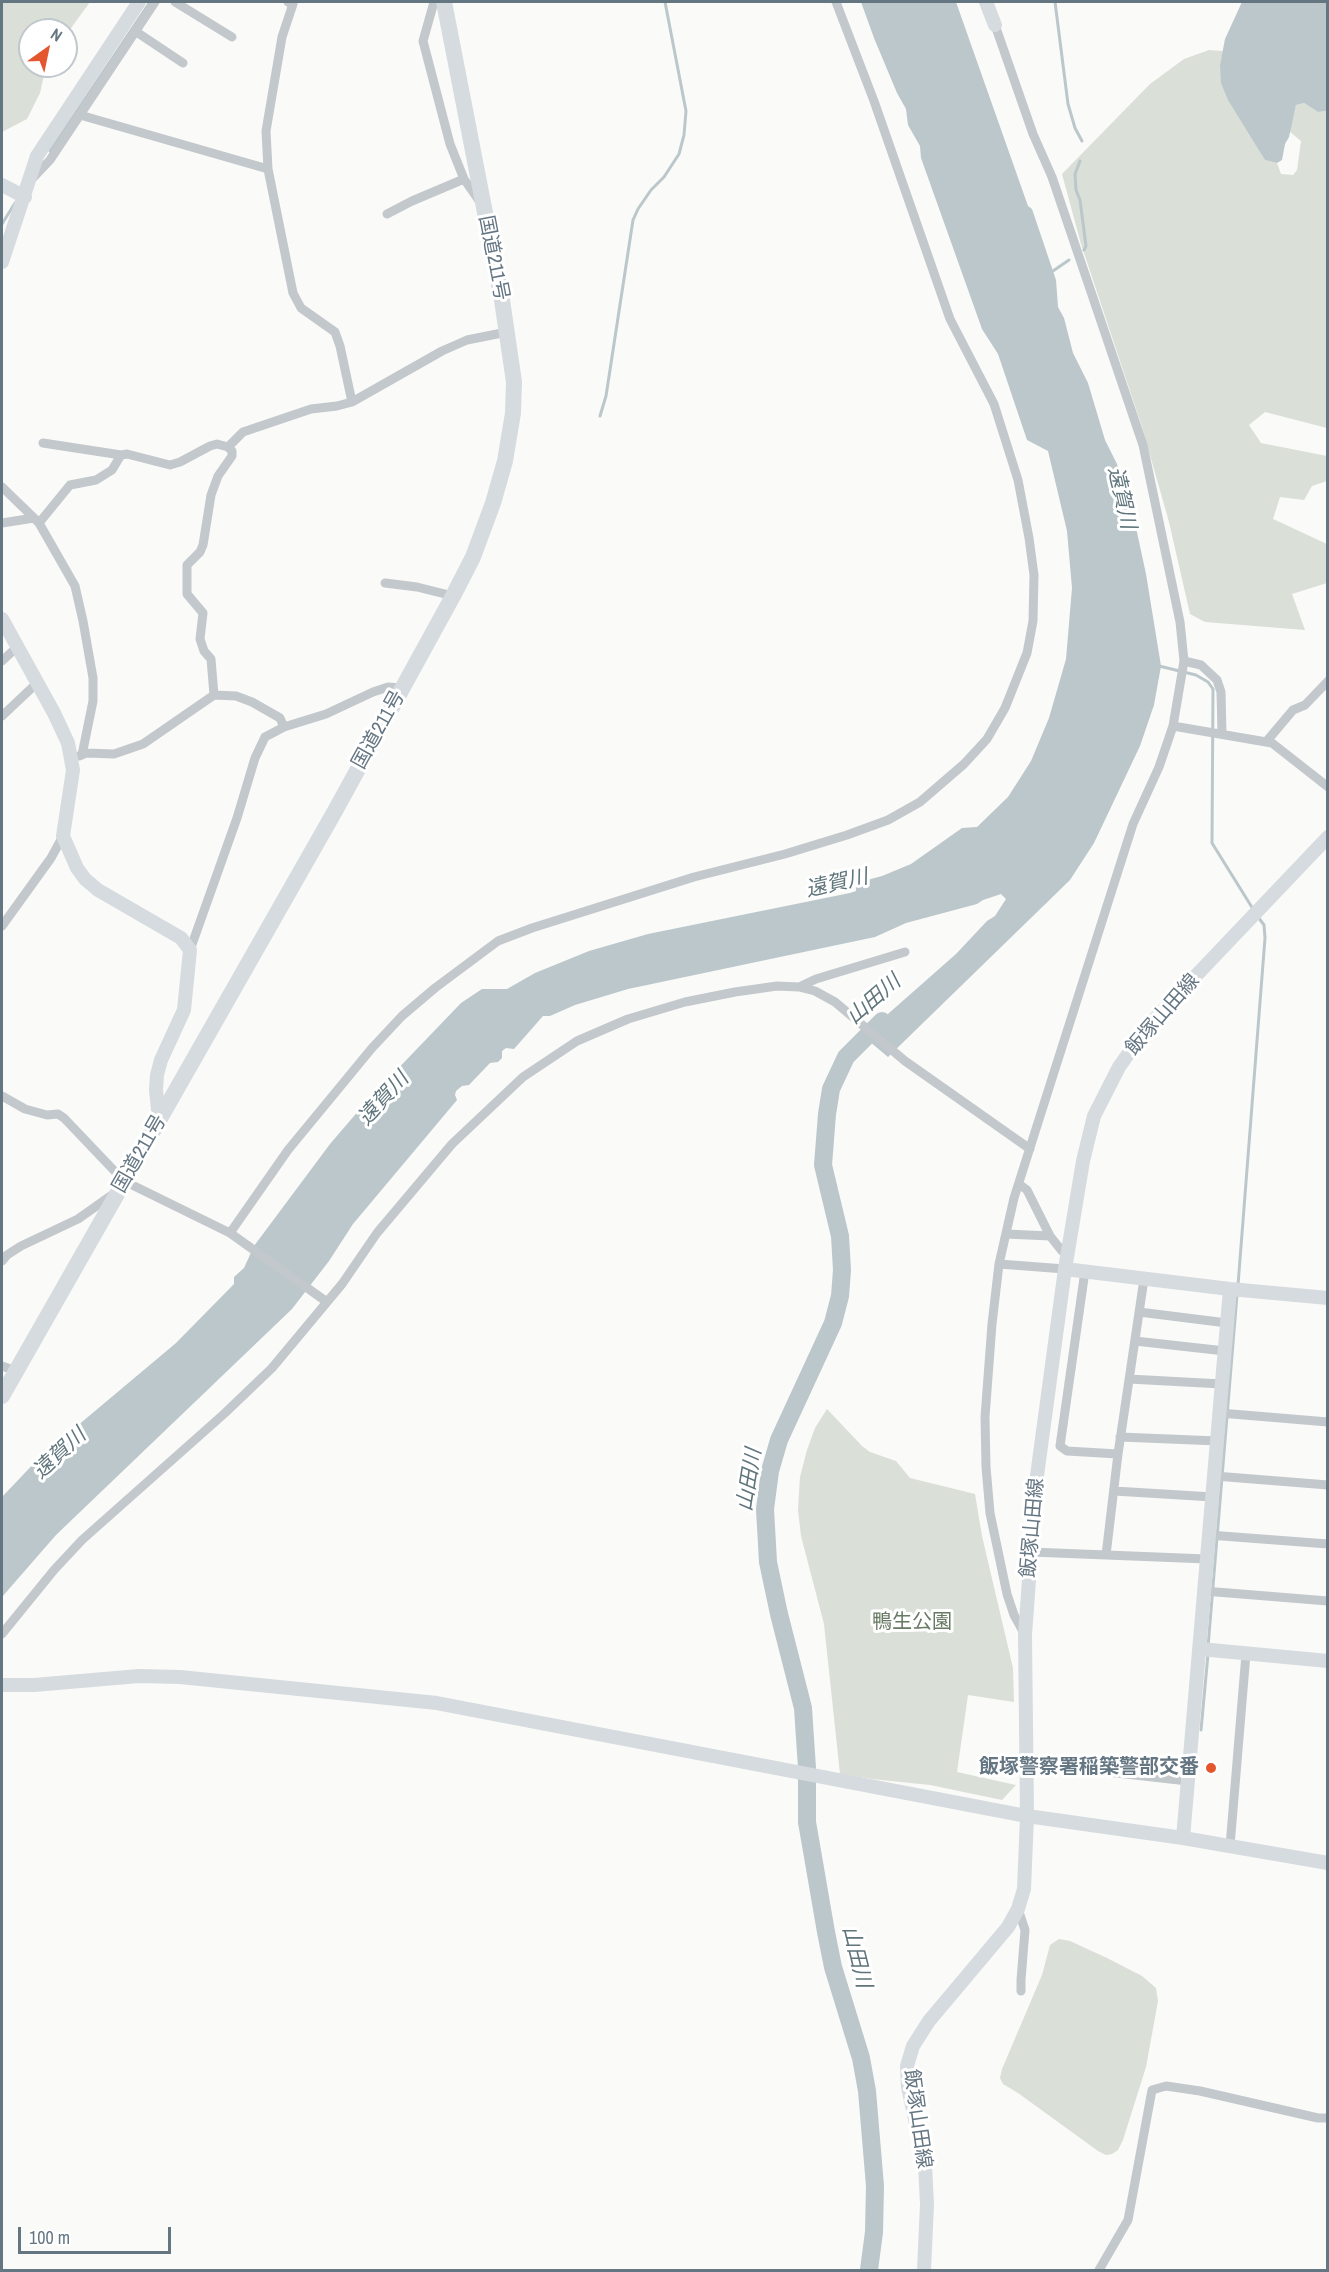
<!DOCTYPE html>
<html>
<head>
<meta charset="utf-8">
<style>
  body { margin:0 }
  #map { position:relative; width:1329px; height:2272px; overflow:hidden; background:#fafaf8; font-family:"Archivo Narrow",sans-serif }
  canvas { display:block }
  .frame { position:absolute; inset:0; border:3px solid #657683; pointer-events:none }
  .north { position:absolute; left:18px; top:18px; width:60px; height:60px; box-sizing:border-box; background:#fff; border:2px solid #c1c8cd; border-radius:50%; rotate:33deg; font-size:16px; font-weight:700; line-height:24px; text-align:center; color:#657683 }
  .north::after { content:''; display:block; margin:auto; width:21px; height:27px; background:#e4572e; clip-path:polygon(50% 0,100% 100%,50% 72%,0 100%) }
  .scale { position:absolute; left:18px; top:2227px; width:153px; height:27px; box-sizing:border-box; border:3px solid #657683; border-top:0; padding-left:8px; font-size:18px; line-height:21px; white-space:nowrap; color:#657683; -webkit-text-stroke:4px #fff; paint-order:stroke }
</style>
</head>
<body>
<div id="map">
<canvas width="1329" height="2272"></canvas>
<div class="frame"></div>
<div class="north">N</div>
<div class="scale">100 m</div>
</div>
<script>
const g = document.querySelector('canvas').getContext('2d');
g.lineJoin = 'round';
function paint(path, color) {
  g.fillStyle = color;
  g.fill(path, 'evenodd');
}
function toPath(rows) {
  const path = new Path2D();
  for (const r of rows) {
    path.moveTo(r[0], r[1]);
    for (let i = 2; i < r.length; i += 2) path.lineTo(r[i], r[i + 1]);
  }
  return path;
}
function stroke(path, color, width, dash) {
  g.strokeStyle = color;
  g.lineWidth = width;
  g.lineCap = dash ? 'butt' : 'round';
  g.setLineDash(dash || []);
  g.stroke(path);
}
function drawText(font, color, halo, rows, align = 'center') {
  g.font = font + ' "Archivo Narrow","Noto Sans JP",sans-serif';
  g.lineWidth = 6;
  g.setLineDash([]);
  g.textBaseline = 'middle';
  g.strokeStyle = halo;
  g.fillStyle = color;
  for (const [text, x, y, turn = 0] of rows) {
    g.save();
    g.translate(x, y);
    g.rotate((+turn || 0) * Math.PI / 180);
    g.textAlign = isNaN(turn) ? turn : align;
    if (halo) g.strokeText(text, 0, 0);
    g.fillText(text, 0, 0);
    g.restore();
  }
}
const green = toPath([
  [2,2,90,2,66,35,66,30,30,30,30,66,46,66,40,93,27,119,2,132],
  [1209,50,1223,51,1220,65,1265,160,1277,163,1281,174,1293,175,1297,170,1301,141,1289,131,1296,105,1304,103,1318,112,1327,111,1327,428,1265,412,1249,425,1261,443,1327,456,1327,481,1312,486,1304,500,1280,497,1273,519,1327,544,1327,583,1292,594,1305,630,1205,622,1190,614,1169,522,1142,427,1081,244,1062,174,1150,84,1184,59],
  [827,1409,862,1446,870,1452,896,1461,910,1478,975,1494,982,1536,1013,1668,1014,1702,968,1695,957,1772,1016,1785,1002,1800,930,1785,872,1779,840,1774,824,1624,801,1536,798,1510,800,1477,807,1450,815,1428],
  [1059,1939,1070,1941,1107,1958,1142,1976,1156,1988,1158,2001,1146,2067,1123,2140,1118,2150,1112,2154,1106,2155,1098,2151,1018,2093,1003,2084,1000,2078,1002,2069,1042,1975,1050,1945]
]);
const water = toPath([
  [861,2,956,2,1028,206,1032,209,1056,280,1058,307,1064,318,1073,353,1088,383,1105,440,1117,464,1135,523,1146,574,1161,666,1154,705,1140,746,1094,843,1070,880,888,1057,863,1036,956,954,987,921,995,916,1006,899,1001,894,983,900,977,904,906,923,875,937,628,989,575,1005,550,1016,543,1016,514,1049,506,1048,502,1051,502,1058,498,1062,490,1063,469,1085,462,1086,456,1091,455,1095,457,1100,353,1224,329,1261,292,1309,56,1535,2,1597,2,1497,39,1458,176,1343,234,1284,234,1277,244,1268,254,1246,330,1144,360,1109,369,1111,377,1100,388,1095,389,1078,461,1003,482,989,507,989,535,973,589,951,648,934,850,893,856,891,856,883,882,876,911,864,962,828,977,827,1008,797,1031,761,1049,718,1066,659,1072,588,1067,531,1048,451,1027,440,998,354,982,329,921,158,920,146,908,125,906,109,897,93,874,38],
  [1242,2,1327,2,1327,111,1318,112,1304,103,1296,105,1289,137,1285,144,1282,160,1277,163,1265,160,1228,100,1221,83,1220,65,1225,39]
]);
const stream = toPath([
  [1055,2,1068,104,1075,128,1082,141],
  [50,151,150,2],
  [1080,161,1075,174,1076,190,1080,200,1086,246,1084,250],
  [2,224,15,203],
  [1050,273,1069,260],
  [600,416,606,396,633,220,638,209,651,190,664,177,679,154,684,135,686,111,665,2],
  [1159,666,1196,675,1208,682,1213,689,1212,843,1253,909],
  [1238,1285,1265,938,1264,925,1258,917],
  [1208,1647,1237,1295],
  [1201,1730,1208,1654]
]);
const river = toPath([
  [869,2270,874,2232,875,2186,867,2091,861,2058,833,1967,826,1932,807,1822,807,1768,803,1708,779,1614,768,1562,765,1509,770,1471,779,1440,833,1323,840,1296,842,1270,840,1236,823,1165,827,1114,831,1089,846,1057,882,1021]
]);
const street = toPath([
  [175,2,232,37],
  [288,2,293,4,282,37,266,131,268,169,293,293,301,308,335,332,340,346,352,402],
  [434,2,423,41,450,144,464,179,480,202],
  [995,25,1033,134,1052,177,1143,445,1180,622,1184,661,1173,726,1159,767,1133,824,1014,1198,999,1264,992,1324,985,1417,986,1467,990,1513,1007,1594,1014,1615,1024,1633],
  [135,31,183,63],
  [80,115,268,169],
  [32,179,50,160,155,2],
  [387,214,412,201,464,179],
  [43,443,121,455],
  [228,447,243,432,311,409,337,406,352,402,442,351,467,340,507,332],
  [2,487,34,518],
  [2,523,34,518,39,523,70,485,96,480,112,470,121,455,127,454,170,465,180,462,210,446,217,444,228,447,232,451,232,456,218,476,211,495,203,545,200,552,187,565,187,594,203,613,200,639,204,651,211,659,214,695],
  [39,523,75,586,83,621,93,678,93,701,82,755],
  [385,583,417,587,453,596],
  [2,661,17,647],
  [1184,661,1201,665,1217,680,1221,692,1222,734],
  [2,716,37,683],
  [1173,726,1272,743,1328,787],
  [1266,742,1293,710,1305,705,1328,681],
  [79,756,86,753,114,754,143,744,214,695,236,696,252,702,280,718,284,727],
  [2,926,51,858,63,836],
  [190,950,237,818,255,758,265,737,284,727,326,714,373,692,388,687,402,688],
  [799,987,816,979,905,952],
  [2,1096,25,1109,47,1115,58,1114,64,1118,124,1181,230,1233,327,1302],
  [1019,1184,1027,1190,1050,1236,1062,1251,1068,1254],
  [230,1233,288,1150,372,1048,402,1016,435,988,498,941,532,928,694,877,785,854,847,835,888,820,920,802,964,764,987,739,1005,708,1027,653,1033,621,1034,575,1029,538,1018,480,994,404,950,319,874,101,836,2],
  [1006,1234,1050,1236],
  [2,1261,7,1255,21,1246,78,1219,112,1195],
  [999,1264,1065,1269],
  [1085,1271,1060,1446,1067,1451,1118,1454],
  [1139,1312,1227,1323],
  [1135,1341,1225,1351],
  [2,1366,16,1371],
  [1129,1379,1222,1384],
  [1220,1413,1328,1422],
  [1120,1437,1218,1441],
  [1215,1476,1328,1485],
  [1114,1491,1213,1497],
  [1209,1535,1328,1544],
  [1031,1552,1207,1559],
  [1106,1555,1118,1454,1144,1279],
  [1204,1591,1328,1601],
  [2,1634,54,1570,82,1540,225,1413,272,1368,342,1284,377,1233,452,1144,523,1077,577,1041,628,1019,685,1002,735,992,777,986,799,987,815,991,835,1002,905,1061,1030,1149],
  [1027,1767,1054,1766,1188,1781],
  [1230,1846,1246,1654],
  [1018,1909,1025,1930,1021,1980,1021,1991],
  [1099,2270,1128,2220,1152,2090,1166,2086,1200,2091,1318,2118,1328,2118]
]);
const secondary = toPath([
  [986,2,995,25],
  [2,185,25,197],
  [2,262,37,156,139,2],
  [2,619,54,713,68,743,73,770,63,836,77,868,85,879,98,890,181,938,190,950,184,1010,161,1060,157,1075,156,1090,159,1119],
  [1065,1269,1230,1289,1328,1298],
  [1200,1649,1328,1661],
  [2,1685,34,1685,139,1676,180,1677,437,1703,1027,1816,1183,1838,1328,1863],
  [1183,1838,1230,1289],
  [924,2270,927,2204,925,2165,908,2087,907,2066,913,2046,929,2021,1008,1927,1018,1909,1024,1889,1027,1816,1025,1635,1036,1483,1065,1269,1083,1161,1094,1116,1119,1067,1148,1026,1328,837]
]);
const highway = toPath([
  [2,1396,335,811,453,596,473,557,493,503,505,461,513,413,514,382,502,300,444,2]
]);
const markers = [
  [1211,1768,6,"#e4572e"]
];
const streetNames = [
  ["国道211号",493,258,79],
  ["国道211号",379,730,-61],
  ["飯塚山田線",1163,1015,-49],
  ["国道211号",140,1154,-60],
  ["飯塚山田線",1033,1528,-85],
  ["飯塚山田線",917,2119,82]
];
const parkNames = [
  ["鴨生公園",912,1623]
];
const poiNames = [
  ["飯塚警察署稲築警部交番",1199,1768]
];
const waterNames = [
  ["遠賀川",1121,498,77],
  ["遠賀川",837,884,-13],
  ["山田川",874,1000,-41],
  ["遠賀川",384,1099,-48],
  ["遠賀川",60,1454,-43],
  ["山田川",750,1480,-81],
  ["山田川",856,1957,76]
];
paint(green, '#dadfd7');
paint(water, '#bbc7cb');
stroke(stream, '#bbc7cb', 3);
stroke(river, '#bbc7cb', 18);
stroke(street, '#c3c8cc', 9);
stroke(secondary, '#d6dbdf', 14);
stroke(highway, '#d6dbdf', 16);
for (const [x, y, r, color] of markers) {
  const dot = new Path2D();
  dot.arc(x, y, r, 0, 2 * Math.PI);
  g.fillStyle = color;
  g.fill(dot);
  stroke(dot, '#fff', 2);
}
drawText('20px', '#657683', '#fff', streetNames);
drawText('20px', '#687a64', '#fff', parkNames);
drawText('bold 20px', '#657683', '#fff', poiNames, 'right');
drawText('italic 21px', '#60757c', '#fff', waterNames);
</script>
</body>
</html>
